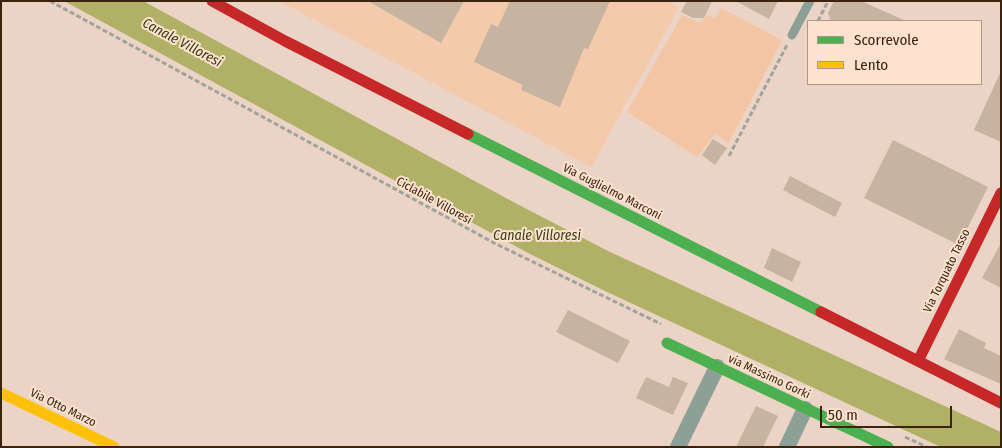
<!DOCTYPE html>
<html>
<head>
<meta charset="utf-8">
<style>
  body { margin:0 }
  #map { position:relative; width:1002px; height:448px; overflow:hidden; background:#ebd4c5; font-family:"Fira Sans Condensed",sans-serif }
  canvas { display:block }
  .frame { position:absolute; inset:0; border:2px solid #3c2310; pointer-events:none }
  .legend { position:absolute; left:807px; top:20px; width:175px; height:65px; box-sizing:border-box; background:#fde2cf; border:1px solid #b09683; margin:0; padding:6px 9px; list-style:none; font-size:15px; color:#3c2310 }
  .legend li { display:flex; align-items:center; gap:10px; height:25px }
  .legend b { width:25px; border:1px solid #b09683 }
  .scale { position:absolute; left:820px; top:406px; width:132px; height:22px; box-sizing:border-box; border:2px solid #3c2310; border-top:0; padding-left:6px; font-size:15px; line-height:18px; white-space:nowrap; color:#3c2310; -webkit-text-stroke:4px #fde2cf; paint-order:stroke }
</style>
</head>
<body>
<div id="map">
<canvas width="1002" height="448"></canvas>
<div class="frame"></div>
<ul class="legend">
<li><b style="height:6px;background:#4caf50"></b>Scorrevole</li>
<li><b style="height:6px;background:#ffc107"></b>Lento</li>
</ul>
<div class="scale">50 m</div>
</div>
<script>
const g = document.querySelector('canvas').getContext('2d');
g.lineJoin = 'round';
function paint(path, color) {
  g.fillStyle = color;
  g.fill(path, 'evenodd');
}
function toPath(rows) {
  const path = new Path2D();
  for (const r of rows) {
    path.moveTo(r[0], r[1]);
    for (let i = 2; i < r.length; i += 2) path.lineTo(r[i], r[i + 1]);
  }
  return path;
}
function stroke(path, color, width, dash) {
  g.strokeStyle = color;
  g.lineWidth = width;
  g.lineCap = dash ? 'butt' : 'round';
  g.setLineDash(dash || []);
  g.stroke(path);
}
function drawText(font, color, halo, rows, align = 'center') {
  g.font = font + ' "Fira Sans Condensed",sans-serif';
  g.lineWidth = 4;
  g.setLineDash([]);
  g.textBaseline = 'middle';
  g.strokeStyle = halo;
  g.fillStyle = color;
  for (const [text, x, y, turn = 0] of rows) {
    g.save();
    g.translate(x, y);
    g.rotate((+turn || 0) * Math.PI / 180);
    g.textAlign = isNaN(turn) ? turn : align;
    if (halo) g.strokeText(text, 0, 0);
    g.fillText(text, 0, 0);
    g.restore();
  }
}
const built = toPath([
  [279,1,667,1,679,8,591,167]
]);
const green = toPath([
  [721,8,782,40,729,143,715,134,697,157,627,112,682,15,700,23,708,15,715,19]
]);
const water = toPath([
  [64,1,143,1,517,204,608,251,1001,432,1001,447,941,447,607,292,530,254]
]);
const building = toPath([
  [368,1,464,1,441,43],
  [510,1,610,1,588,49,584,48,560,107,521,90,523,85,474,62,491,24,498,27],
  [687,1,712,1,704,18,693,18,681,12],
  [736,1,778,1,769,19],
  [834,1,861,1,906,21,831,21,828,13],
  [1001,71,1001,142,974,130],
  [713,139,727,148,715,165,702,155],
  [893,140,988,187,959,245,864,198],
  [790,176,842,203,835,217,783,190],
  [1001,243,1001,288,982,278],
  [772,248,801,262,792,282,764,268],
  [568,310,630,341,618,363,556,332],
  [959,329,986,343,984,348,1001,356,1001,384,944,359],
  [646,377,669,387,673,377,688,383,673,415,636,398],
  [756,406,778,416,763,447,736,447]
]);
const path = toPath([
  [50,1,496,244,661,324],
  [818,21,828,1],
  [729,156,787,45],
  [905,437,927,447]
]);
const lane = toPath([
  [792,35,810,1]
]);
const street = toPath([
  [678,447,717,367],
  [787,447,805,409]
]);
const fast = toPath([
  [468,134,821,312],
  [667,343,888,447]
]);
const slow = toPath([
  [1,393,114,447]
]);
const jam = toPath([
  [212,1,285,41,468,134],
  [821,312,1001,403],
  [918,361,1001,193]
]);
const streetNames = [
  ["Via Guglielmo Marconi",612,192,27],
  ["Ciclabile Villoresi",434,201,29],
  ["Via Torquato Tasso",947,271,-64],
  ["via Massimo Gorki",769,377,25],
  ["Via Otto Marzo",63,408,26]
];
const waterNames = [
  ["Canale Villoresi",182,43,28],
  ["Canale Villoresi",537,236]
];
paint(built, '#f4caac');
paint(green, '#f4c5a5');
paint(water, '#b0b166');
paint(building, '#c6b3a0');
stroke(path, '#a1a49a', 3, [5, 2.5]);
stroke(lane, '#8da098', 9);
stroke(street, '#8da098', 16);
stroke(fast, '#4caf50', 11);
stroke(slow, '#ffc107', 11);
stroke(jam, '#c62828', 11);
drawText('12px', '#3c2310', '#fde2cf', streetNames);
drawText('italic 14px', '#393e14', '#fde2cf', waterNames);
</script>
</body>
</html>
